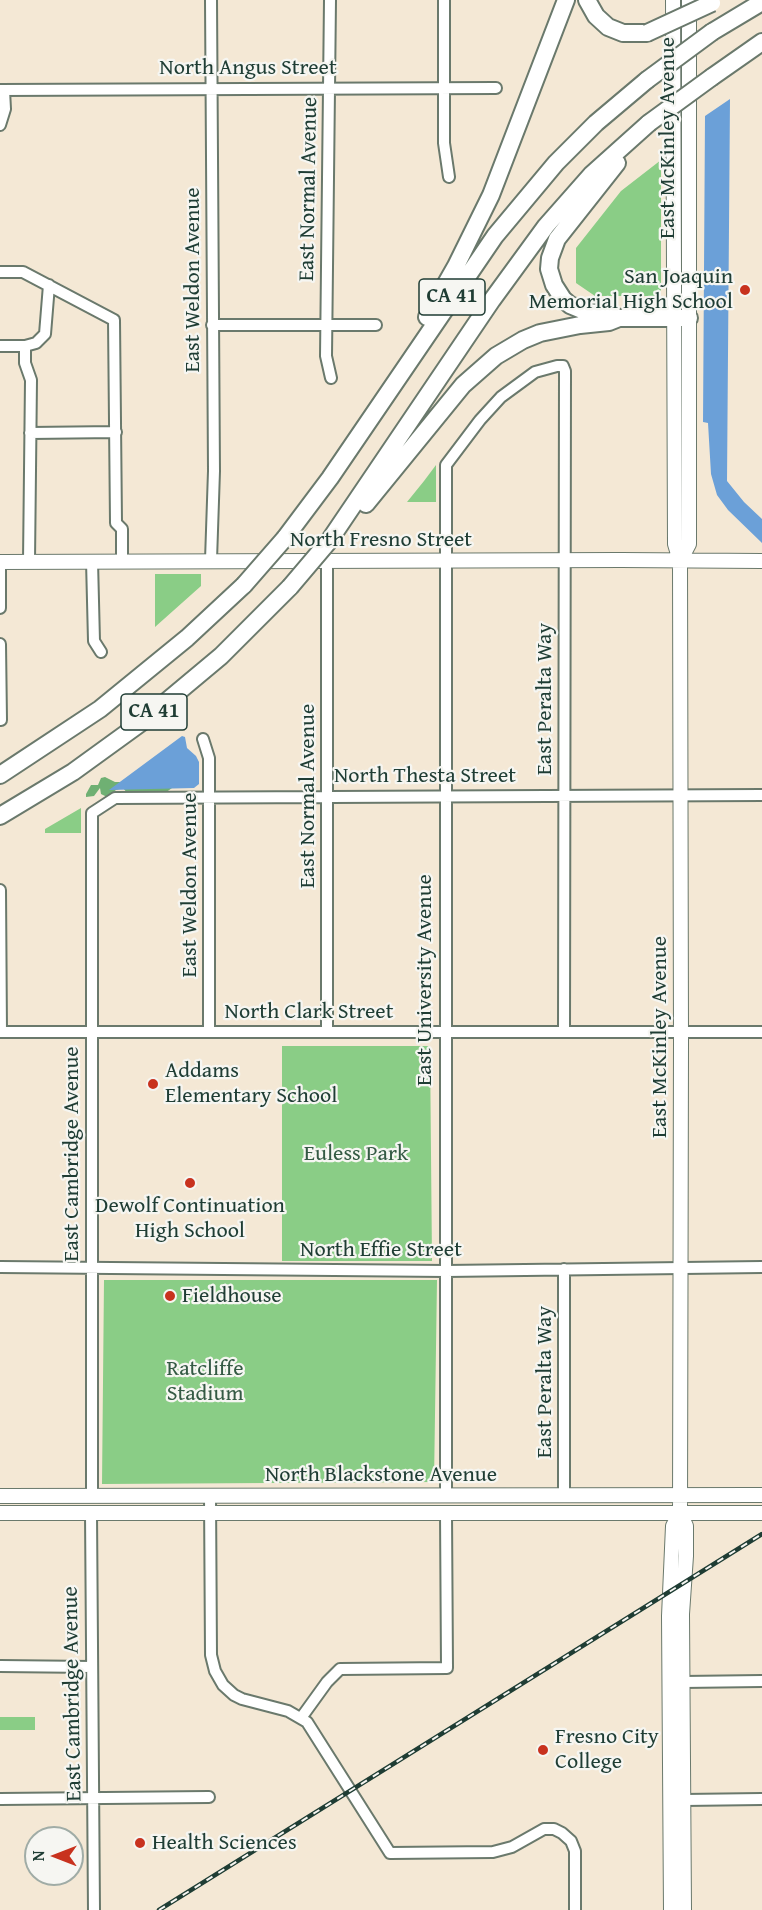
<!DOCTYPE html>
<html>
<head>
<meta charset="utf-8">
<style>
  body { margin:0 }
  #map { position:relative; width:762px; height:1910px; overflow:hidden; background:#f4e8d5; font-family:"Gentium Book Plus",serif }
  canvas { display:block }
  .north { position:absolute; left:24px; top:1826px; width:60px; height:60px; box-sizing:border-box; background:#f6f6f2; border:2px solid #a0aca6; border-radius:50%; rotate:270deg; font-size:16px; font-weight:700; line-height:24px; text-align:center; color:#1f3d34 }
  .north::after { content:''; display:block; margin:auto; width:21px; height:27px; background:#c8321e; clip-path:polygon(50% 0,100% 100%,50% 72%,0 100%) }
</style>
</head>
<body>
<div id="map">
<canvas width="762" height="1910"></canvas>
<div class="north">N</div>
</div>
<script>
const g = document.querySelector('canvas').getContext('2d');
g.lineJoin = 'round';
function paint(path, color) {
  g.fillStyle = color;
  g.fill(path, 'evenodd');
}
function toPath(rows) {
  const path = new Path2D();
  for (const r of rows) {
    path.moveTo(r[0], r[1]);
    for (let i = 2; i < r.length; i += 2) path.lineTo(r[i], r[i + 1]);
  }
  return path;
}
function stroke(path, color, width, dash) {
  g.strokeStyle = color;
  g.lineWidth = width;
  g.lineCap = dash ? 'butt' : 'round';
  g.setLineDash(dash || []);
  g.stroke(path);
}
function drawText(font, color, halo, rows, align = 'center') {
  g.font = font + ' "Gentium Book Plus",serif';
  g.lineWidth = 4.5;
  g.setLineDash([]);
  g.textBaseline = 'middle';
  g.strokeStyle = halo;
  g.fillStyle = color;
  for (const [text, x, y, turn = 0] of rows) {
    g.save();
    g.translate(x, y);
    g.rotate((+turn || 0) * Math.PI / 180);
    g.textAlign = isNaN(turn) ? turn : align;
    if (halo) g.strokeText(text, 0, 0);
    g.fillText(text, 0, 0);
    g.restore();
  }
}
const green = toPath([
  [661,160,661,290,656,296,595,296,576,283,576,248,621,191],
  [436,465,436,502,407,502,424,481],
  [155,574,201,574,201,586,155,627],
  [81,808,81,833,45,833,45,829],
  [282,1046,430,1046,432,1261,282,1261],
  [104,1280,437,1280,434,1482,102,1484],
  [0,1717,35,1717,35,1730,0,1730]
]);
const forest = toPath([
  [105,777,115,782,120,782,122,785,172,788,165,793,146,794,145,791,128,794,123,788,116,790,107,797,101,794,100,788,94,796,86,797,86,794,91,785,98,785,101,778]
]);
const water = toPath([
  [730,99,727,481,744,502,762,519,762,543,728,510,717,495,711,474,708,423,703,422,705,116],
  [182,736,185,737,187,748,196,756,199,762,199,784,194,788,109,790]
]);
const minor = toPath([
  [211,0,214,471,211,560],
  [330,0,326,356,331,378],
  [444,0,444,143,449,177],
  [0,90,496,88],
  [0,125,5,109,4,90],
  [0,272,23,272,114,320,116,523,122,529,122,561],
  [212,325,376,325],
  [0,346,25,346,25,363,31,380,29,561],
  [25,346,36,343,45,334,49,285],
  [30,433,116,432],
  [92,561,94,641,101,652],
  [327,561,327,1031],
  [0,608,0,562],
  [0,644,1,720],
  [203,739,209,758,209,1032],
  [0,890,1,1032],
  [0,1032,762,1032],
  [0,1267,446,1271,762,1267],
  [210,1495,211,1655,215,1671,223,1685,234,1695,242,1699,288,1711,307,1722,390,1853,493,1852,512,1847,544,1829,554,1829,562,1833,571,1841,575,1851,575,1910],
  [564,1495,564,1269],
  [92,1496,92,813,115,798,762,795],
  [446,1496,446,465,480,420,501,397,535,372,557,366,563,366,565,371,564,1032],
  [91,1513,94,1910],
  [0,1666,92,1667],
  [683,1682,762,1681],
  [301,1718,327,1682,340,1669,447,1668,446,1513],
  [0,1799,209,1797],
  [684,1800,762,1799]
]);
const major = toPath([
  [680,561,689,544,689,0],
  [0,562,621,560,762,561],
  [0,1496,762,1495],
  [0,1513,762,1513],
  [680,1513,686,1526,686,1556,682,1614,684,1910],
  [671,1910,669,1616,673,1526,680,1513,681,1042,680,561,675,544,673,0]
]);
const highway = toPath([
  [587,0,596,16,608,27,623,33,647,33],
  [712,32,762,2],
  [712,77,762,42],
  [617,163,557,239,550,258,549,269,554,285,563,299,570,305,587,312,608,314,619,318,689,318],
  [427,317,456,266,491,195,566,0],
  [366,504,463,385,496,356,523,340,540,333,580,325,609,322,619,318],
  [285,538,330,478,495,236,556,163,596,123,647,80],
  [329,541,492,300,546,226,591,175,649,123],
  [0,775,100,709,187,638,244,585],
  [0,816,73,772,142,722,221,656,290,587]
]);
const rail = toPath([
  [159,1910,762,1534]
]);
const highwayBridge = toPath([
  [647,33,712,3],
  [647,80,712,32],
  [649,123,712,77],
  [244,585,285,538],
  [290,587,329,541]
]);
const markers = [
  [745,290,6,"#c8321e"],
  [153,1084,6,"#c8321e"],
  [190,1183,6,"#c8321e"],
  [170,1296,6,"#c8321e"],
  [543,1750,6,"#c8321e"],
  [140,1843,6,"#c8321e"]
];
const shields = [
  [452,297,66],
  [154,712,66]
];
const shieldNames = [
  ["CA 41",452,297],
  ["CA 41",154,712]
];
const streetNames = [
  ["North Angus Street",248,68],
  ["East McKinley Avenue",668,138,-90],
  ["East Normal Avenue",309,189,-89],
  ["East Weldon Avenue",193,280,-90],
  ["North Fresno Street",381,540],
  ["East Peralta Way",545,699,-90],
  ["North Thesta Street",425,776],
  ["East Normal Avenue",308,796,-90],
  ["East Weldon Avenue",190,885,-90],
  ["East University Avenue",425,980,-90],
  ["North Clark Street",309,1012],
  ["East McKinley Avenue",660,1037,-90],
  ["East Cambridge Avenue",72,1154,-90],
  ["North Effie Street",381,1250],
  ["East Peralta Way",545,1382,-90],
  ["North Blackstone Avenue",381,1475],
  ["East Cambridge Avenue",73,1694,-91]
];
const poiNames = [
  ["San Joaquin",733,277,"right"],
  ["Memorial High School",733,302,"right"],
  ["Addams",165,1071],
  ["Elementary School",165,1096],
  ["Dewolf Continuation",190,1206,"center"],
  ["High School",190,1231,"center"],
  ["Fieldhouse",182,1296],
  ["Fresno City",555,1737],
  ["College",555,1762],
  ["Health Sciences",152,1843]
];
const parkNames = [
  ["Euless Park",356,1154],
  ["Ratcliffe",205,1369],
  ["Stadium",205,1394]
];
paint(green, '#8acd86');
paint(forest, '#6fb073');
paint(water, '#6ba0d8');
stroke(minor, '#6a796c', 14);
stroke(major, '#6a796c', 16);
stroke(highway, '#6a796c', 20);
stroke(minor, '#fff', 10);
stroke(major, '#fff', 14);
stroke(highway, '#fff', 16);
stroke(rail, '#1f3d34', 4.5);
stroke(rail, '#f6f6f2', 2, [7]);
stroke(highwayBridge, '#6a796c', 20, []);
stroke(highwayBridge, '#fff', 16);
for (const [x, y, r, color] of markers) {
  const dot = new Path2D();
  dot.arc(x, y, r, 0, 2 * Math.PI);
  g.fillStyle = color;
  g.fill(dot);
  stroke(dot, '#f6f6f2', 2);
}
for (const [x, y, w] of shields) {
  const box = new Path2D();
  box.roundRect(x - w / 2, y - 18, w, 36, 4.5);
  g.fillStyle = '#f6f6f2';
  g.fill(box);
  stroke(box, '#1f3d34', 1.5);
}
drawText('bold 21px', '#1f3d34', null, shieldNames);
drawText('22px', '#1f3d34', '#f6f6f2', streetNames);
drawText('22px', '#1f3d34', '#f6f6f2', poiNames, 'left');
drawText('22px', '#345a44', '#f6f6f2', parkNames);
</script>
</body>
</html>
